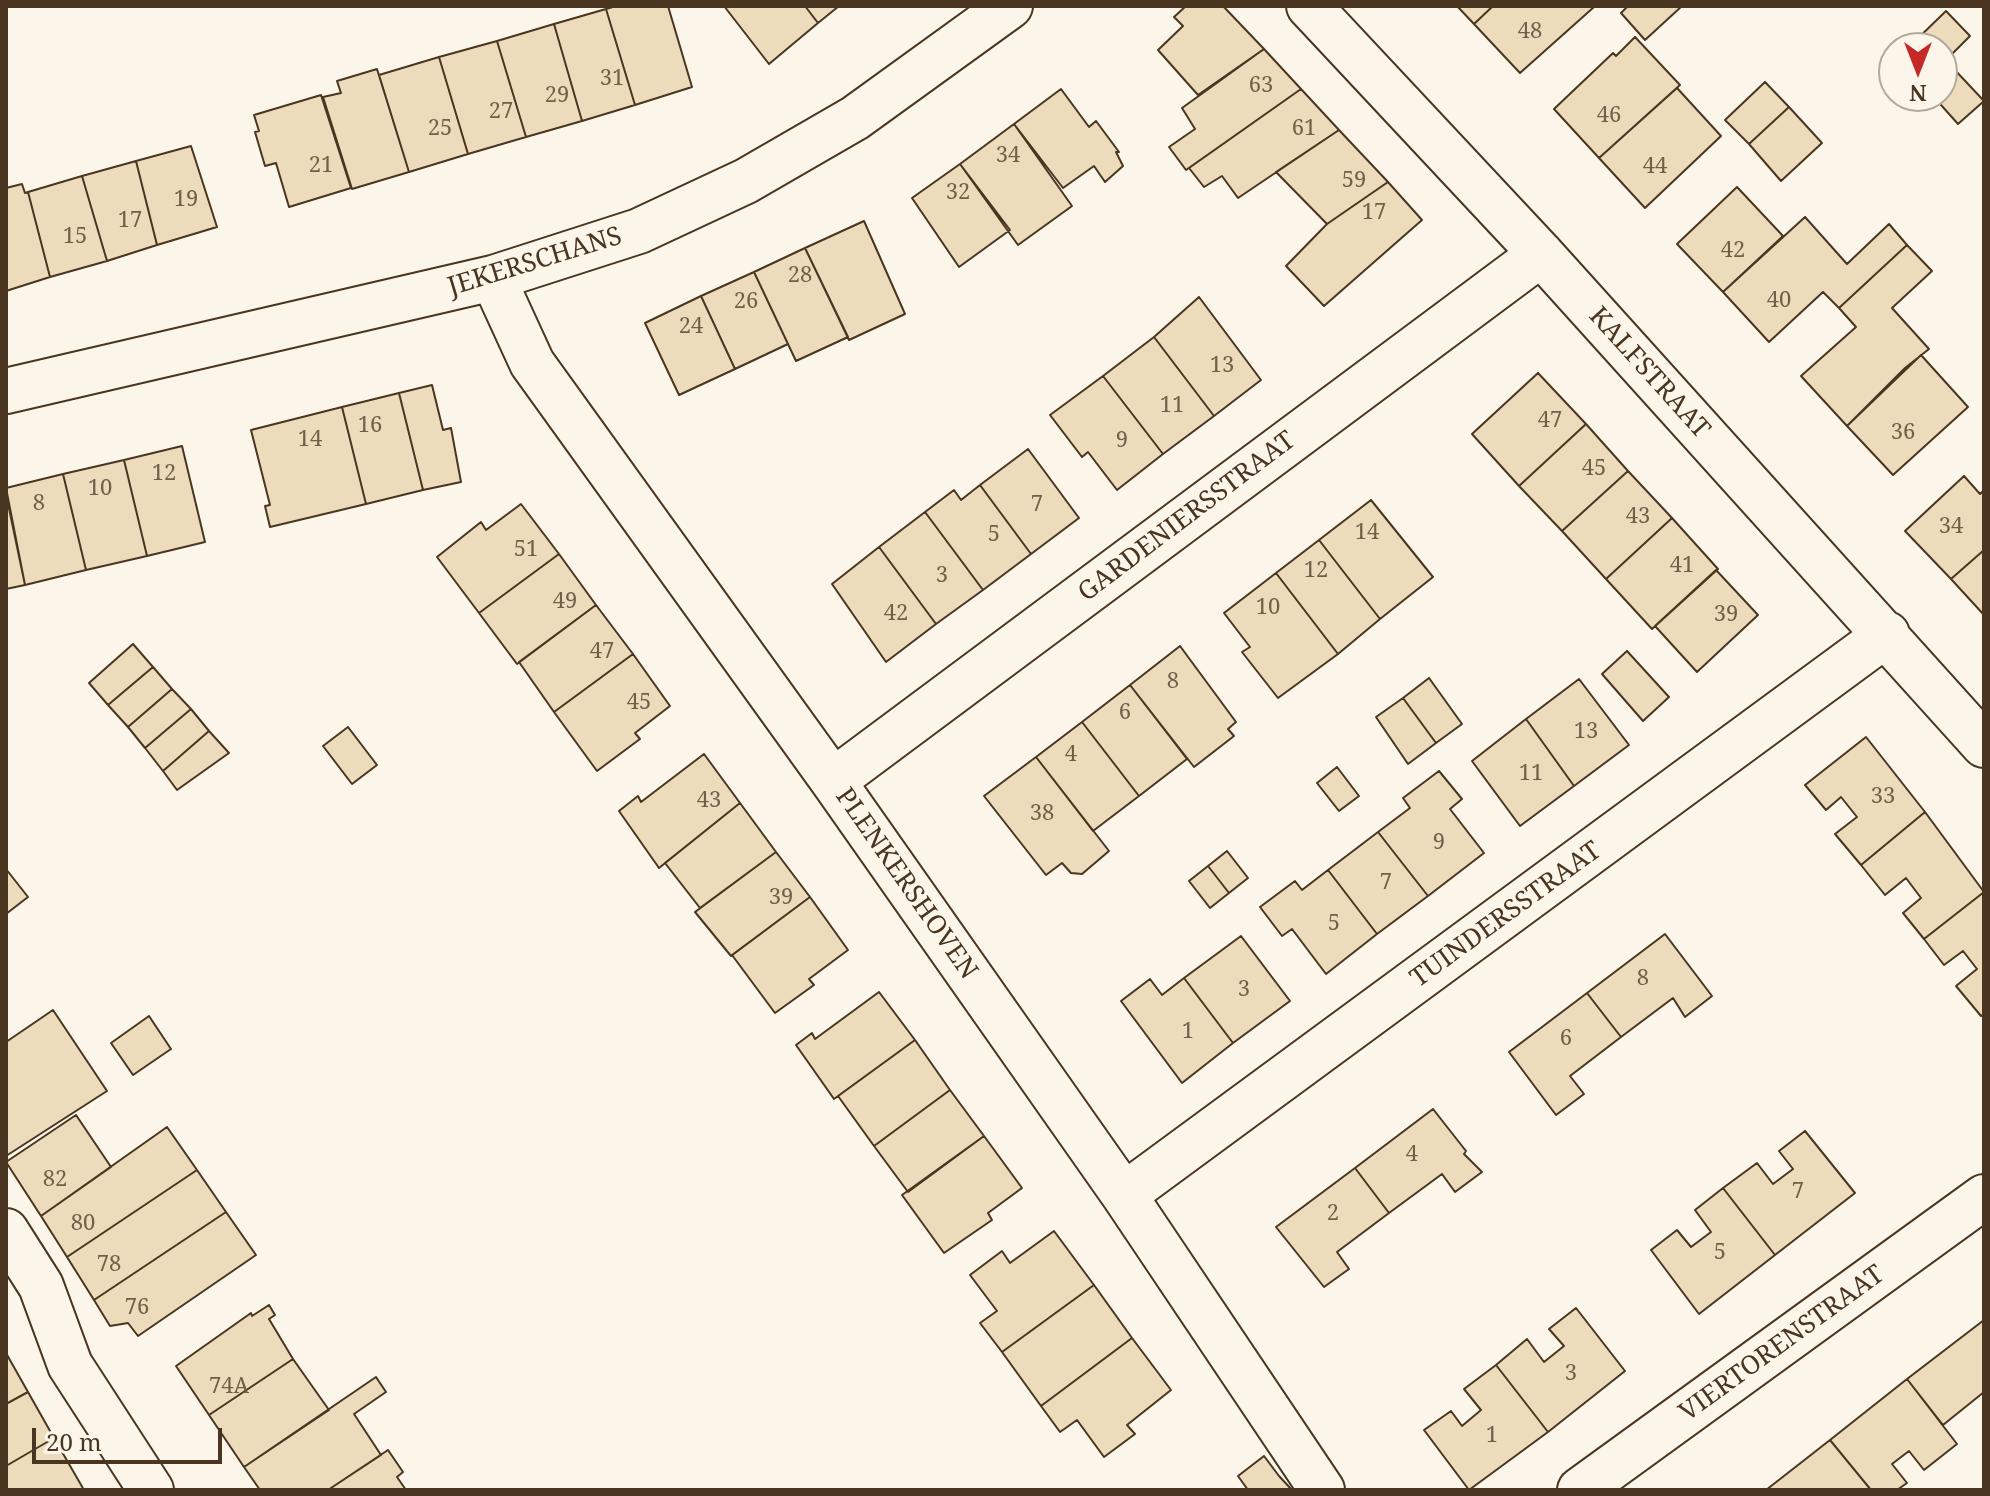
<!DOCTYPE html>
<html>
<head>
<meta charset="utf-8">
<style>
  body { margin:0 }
  #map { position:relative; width:1990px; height:1496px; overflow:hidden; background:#fbf6e9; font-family:"Noto Serif",serif }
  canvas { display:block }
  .frame { position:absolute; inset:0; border:8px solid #4a3520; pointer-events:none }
  .north { position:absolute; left:1878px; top:32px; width:80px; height:80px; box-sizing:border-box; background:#fbf6e9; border:2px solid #b4a999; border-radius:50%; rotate:180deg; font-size:22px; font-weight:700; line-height:32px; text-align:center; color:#4a3520 }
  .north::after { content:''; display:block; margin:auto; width:28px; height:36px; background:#c62828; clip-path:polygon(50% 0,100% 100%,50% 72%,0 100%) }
  .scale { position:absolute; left:32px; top:1428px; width:190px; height:36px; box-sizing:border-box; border:4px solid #4a3520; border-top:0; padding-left:10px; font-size:24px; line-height:28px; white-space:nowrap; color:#4a3520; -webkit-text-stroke:6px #fbf6e9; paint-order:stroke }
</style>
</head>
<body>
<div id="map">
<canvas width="1990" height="1496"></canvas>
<div class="frame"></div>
<div class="north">N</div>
<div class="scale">20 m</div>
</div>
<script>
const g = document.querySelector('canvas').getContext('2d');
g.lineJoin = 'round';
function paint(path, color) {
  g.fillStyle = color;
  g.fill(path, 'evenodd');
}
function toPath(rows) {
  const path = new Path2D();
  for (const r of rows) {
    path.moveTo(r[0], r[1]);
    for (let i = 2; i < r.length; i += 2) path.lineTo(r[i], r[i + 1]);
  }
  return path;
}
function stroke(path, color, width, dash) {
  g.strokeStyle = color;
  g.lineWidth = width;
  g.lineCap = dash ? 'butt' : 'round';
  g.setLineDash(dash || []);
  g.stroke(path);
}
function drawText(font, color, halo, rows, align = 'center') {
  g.font = font + ' "Noto Serif",serif';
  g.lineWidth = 6;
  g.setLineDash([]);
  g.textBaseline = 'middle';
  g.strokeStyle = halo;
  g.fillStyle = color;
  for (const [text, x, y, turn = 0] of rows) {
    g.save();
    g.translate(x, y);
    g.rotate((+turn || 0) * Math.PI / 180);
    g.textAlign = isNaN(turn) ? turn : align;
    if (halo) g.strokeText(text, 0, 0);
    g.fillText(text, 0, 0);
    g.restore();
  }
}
const building = toPath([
  [616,6,668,6,692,87,635,105,606,9,616,6],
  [724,6,805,6,818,23,769,64,724,6],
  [805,6,839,6,818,23,805,6],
  [1186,6,1223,6,1264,49,1198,95,1158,50,1183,26,1174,17,1186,6],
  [1457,6,1493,6,1474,24,1457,6],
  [1493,6,1593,6,1594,7,1520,73,1474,24,1493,6],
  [1628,6,1682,6,1645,40,1621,13,1628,6],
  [606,9,635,105,582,121,554,24,606,9],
  [1946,11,1970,36,1942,64,1942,48,1910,46,1946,11],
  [554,24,582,121,526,137,497,41,554,24],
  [1635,37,1680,85,1599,158,1554,109,1613,53,1616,56,1635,37],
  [497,41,526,137,468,154,439,57,497,41],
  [1264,49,1301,89,1186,170,1169,147,1195,129,1182,108,1264,49],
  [439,57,468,154,409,172,379,75,439,57],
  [1953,68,1984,101,1958,124,1933,96,1942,96,1942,78,1953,68],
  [377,69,409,172,352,189,323,97,341,93,337,81,377,69],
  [1765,82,1789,107,1749,144,1725,120,1765,82],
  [1677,88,1721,136,1645,208,1599,158,1677,88],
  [1061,89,1089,127,1096,121,1119,152,1116,152,1123,166,1105,182,1094,166,1063,188,1014,124,1061,89],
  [1301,89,1339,130,1238,198,1222,176,1204,187,1189,168,1301,89],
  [321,95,351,188,289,207,276,163,265,166,255,132,259,131,254,115,321,95],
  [1789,107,1822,143,1781,181,1749,144,1789,107],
  [1014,124,1072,206,1018,245,960,164,1014,124],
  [1339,130,1388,182,1327,224,1276,172,1339,130],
  [191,146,217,227,157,245,136,161,191,146],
  [136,161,157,245,107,261,82,176,136,161],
  [960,164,1010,230,959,267,912,198,960,164],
  [82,176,107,261,50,277,28,192,82,176],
  [1388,182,1422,220,1324,306,1286,266,1327,224,1388,182],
  [22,184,25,193,28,192,50,277,6,291,6,188,22,184],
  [1737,187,1783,236,1723,292,1677,244,1737,187],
  [1805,217,1847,264,1889,224,1907,245,1839,308,1823,292,1769,342,1723,292,1805,217],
  [864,221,905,314,849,340,805,248,864,221],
  [1907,245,1932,271,1892,308,1929,349,1905,368,1847,426,1801,376,1856,327,1839,308,1907,245],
  [805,248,848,337,796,361,754,272,805,248],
  [754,272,788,344,735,369,701,296,754,272],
  [701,296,735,369,679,395,645,323,701,296],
  [1199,297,1261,380,1214,416,1154,337,1199,297],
  [1154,337,1214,416,1163,454,1103,376,1154,337],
  [1921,355,1968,407,1893,475,1847,426,1921,355],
  [1538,373,1586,424,1519,486,1472,434,1538,373],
  [1103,376,1163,454,1117,490,1088,452,1082,457,1050,415,1103,376],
  [432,385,443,430,451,428,461,482,423,490,399,393,432,385],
  [399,393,423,490,366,504,342,407,399,393],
  [342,407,366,504,270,527,265,506,270,505,251,430,342,407],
  [1586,424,1628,471,1562,531,1519,486,1586,424],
  [182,446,205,542,147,556,124,460,182,446],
  [1028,449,1079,518,1031,554,980,485,1028,449],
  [124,460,147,556,86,570,63,474,124,460],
  [1628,471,1672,518,1606,579,1562,531,1628,471],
  [63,474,86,570,25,585,6,488,63,474],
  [1964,476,1980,494,1984,490,1984,550,1951,579,1905,531,1964,476],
  [980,485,1031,554,983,590,925,512,954,490,961,500,980,485],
  [6,494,25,585,6,589,6,494],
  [1371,500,1433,577,1380,619,1319,540,1371,500],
  [521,504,559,554,479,613,437,557,481,522,486,530,521,504],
  [925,512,983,590,936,624,879,547,925,512],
  [1672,518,1718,569,1652,629,1606,579,1672,518],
  [1319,540,1380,619,1338,654,1276,573,1319,540],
  [879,547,936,624,886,662,832,584,879,547],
  [1984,550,1984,615,1951,579,1984,550],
  [559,554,596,605,517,664,479,613,559,554],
  [1716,570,1758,615,1697,672,1655,626,1716,570],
  [1276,573,1338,654,1278,698,1242,652,1250,647,1224,613,1276,573],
  [596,605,633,654,554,712,519,662,596,605],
  [133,644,153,667,108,705,89,683,133,644],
  [1180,646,1236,722,1228,729,1234,736,1194,767,1130,685,1180,646],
  [1627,651,1669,697,1643,721,1602,674,1627,651],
  [633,654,670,706,635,733,640,739,597,771,554,712,633,654],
  [153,667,172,689,128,727,108,705,153,667],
  [1429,678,1462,724,1436,743,1403,698,1429,678],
  [1579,679,1629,745,1574,786,1526,719,1579,679],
  [1130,685,1187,759,1139,796,1082,722,1130,685],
  [172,689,191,709,145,748,128,727,172,689],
  [1403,698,1436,743,1408,764,1376,717,1403,698],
  [191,709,209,731,163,771,145,748,191,709],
  [1526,719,1574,786,1520,826,1472,761,1526,719],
  [1082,722,1139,796,1093,831,1036,757,1082,722],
  [348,727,377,765,352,784,323,746,348,727],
  [209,731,229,753,177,790,163,771,209,731],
  [1866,737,1925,812,1861,865,1835,834,1857,817,1841,797,1826,810,1805,785,1866,737],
  [704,754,740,803,659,868,619,811,638,796,641,802,704,754],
  [1036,757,1109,851,1082,874,1071,873,1062,863,1046,875,984,796,1036,757],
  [1337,767,1359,796,1339,811,1317,783,1337,767],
  [1439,771,1462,799,1450,809,1484,853,1428,896,1378,832,1410,808,1403,798,1439,771],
  [740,803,776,852,700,908,665,863,740,803],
  [1925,812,1984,892,1924,939,1903,913,1921,898,1906,878,1885,895,1861,865,1925,812],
  [1378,832,1428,896,1377,934,1328,870,1378,832],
  [1227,851,1248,878,1229,893,1208,866,1227,851],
  [776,852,810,897,731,956,695,912,776,852],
  [1208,866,1229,893,1210,908,1189,881,1208,866],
  [6,869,28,897,6,914,6,869],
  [1328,870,1377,934,1326,974,1292,929,1282,936,1260,907,1295,881,1302,890,1328,870],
  [1984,892,1984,1014,1981,1016,1956,986,1977,969,1963,951,1944,965,1924,939,1984,892],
  [810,897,848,950,809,979,814,985,775,1013,732,955,810,897],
  [1665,934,1712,996,1685,1017,1673,998,1621,1037,1587,993,1665,934],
  [1241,936,1290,1001,1233,1043,1184,978,1241,936],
  [1184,978,1233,1043,1182,1083,1121,1001,1150,979,1162,995,1184,978],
  [879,992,915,1040,834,1099,796,1045,812,1033,815,1039,879,992],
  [1587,993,1621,1037,1570,1076,1584,1094,1556,1115,1509,1052,1587,993],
  [53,1010,107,1091,6,1156,6,1042,53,1010],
  [149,1016,171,1049,133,1075,111,1043,149,1016],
  [915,1040,950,1090,874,1146,838,1096,915,1040],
  [950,1090,984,1136,908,1192,874,1146,950,1090],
  [1433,1109,1466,1151,1464,1154,1482,1172,1455,1192,1442,1174,1389,1213,1355,1168,1433,1109],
  [76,1115,111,1167,41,1216,6,1162,76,1115],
  [167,1127,197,1170,67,1257,41,1216,167,1127],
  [1805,1131,1855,1193,1775,1255,1723,1188,1757,1163,1773,1184,1793,1169,1779,1151,1805,1131],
  [984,1136,1022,1188,988,1213,992,1220,944,1253,902,1195,984,1136],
  [1355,1168,1389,1213,1337,1252,1349,1269,1324,1287,1276,1227,1355,1168],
  [197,1170,226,1212,94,1300,67,1257,197,1170],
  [1723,1188,1775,1255,1699,1314,1651,1250,1677,1230,1691,1247,1711,1232,1695,1210,1723,1188],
  [226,1212,256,1255,138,1336,128,1323,110,1326,94,1300,226,1212],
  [1054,1231,1094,1285,1002,1352,980,1323,997,1311,970,1275,1002,1251,1010,1263,1054,1231],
  [1094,1285,1132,1338,1041,1406,1002,1352,1094,1285],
  [269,1305,275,1315,269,1319,293,1359,209,1415,176,1366,251,1313,252,1316,269,1305],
  [1576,1308,1625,1371,1548,1432,1496,1365,1527,1339,1544,1362,1564,1346,1549,1329,1576,1308],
  [1984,1320,1984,1392,1943,1425,1907,1379,1984,1320],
  [1132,1338,1171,1390,1127,1425,1135,1434,1104,1457,1077,1420,1060,1432,1041,1406,1132,1338],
  [6,1353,28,1392,6,1404,6,1353],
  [293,1359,329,1410,244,1467,209,1415,293,1359],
  [1496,1365,1548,1432,1469,1490,1424,1430,1451,1411,1462,1426,1481,1410,1464,1389,1496,1365],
  [376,1377,386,1392,354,1414,381,1455,328,1490,260,1490,244,1467,376,1377],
  [1907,1379,1957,1444,1924,1470,1909,1451,1892,1464,1907,1483,1897,1490,1871,1490,1830,1440,1907,1379],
  [28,1392,54,1438,6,1466,6,1404,28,1392],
  [54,1438,84,1490,6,1490,6,1466,54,1438],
  [1830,1440,1871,1490,1766,1490,1830,1440],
  [388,1450,403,1472,397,1477,406,1490,328,1490,388,1450],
  [1264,1456,1279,1476,1292,1490,1248,1490,1238,1476,1264,1456]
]);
const minor = toPath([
  [1309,6,1541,254,1984,745],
  [493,278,532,363,833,781,1124,1195,1322,1490],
  [6,391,493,278,639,231,746,181,855,118,1010,6],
  [833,781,1541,254],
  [1124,1195,1887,634],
  [6,1231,41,1286,70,1365,151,1490],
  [1580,1490,1984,1197]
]);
const numberNames = [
  ["48",1530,32],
  ["31",612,79],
  ["63",1261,86],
  ["29",557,96],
  ["27",501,112],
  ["46",1609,116],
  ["25",440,129],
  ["61",1304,129],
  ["34",1008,156],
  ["21",321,166],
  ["44",1655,167],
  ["59",1354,181],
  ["32",958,193],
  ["19",186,200],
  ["17",1374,213],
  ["17",130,221],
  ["15",75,237],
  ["42",1733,251],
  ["28",800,276],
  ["40",1779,301],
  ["26",746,302],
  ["24",691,327],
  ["13",1222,366],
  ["11",1172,406],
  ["47",1550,421],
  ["16",370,426],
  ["36",1903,433],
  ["14",310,440],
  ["9",1122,441],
  ["45",1594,469],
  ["12",164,474],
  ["10",100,489],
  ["8",39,504],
  ["7",1037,505],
  ["43",1638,517],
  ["34",1951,527],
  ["14",1367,533],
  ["5",994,535],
  ["51",526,550],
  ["41",1682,566],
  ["12",1316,571],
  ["3",942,576],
  ["49",565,602],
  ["10",1268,608],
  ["42",896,614],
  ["39",1726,615],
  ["47",602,652],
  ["8",1173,682],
  ["45",639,703],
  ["6",1125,713],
  ["13",1586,732],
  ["4",1071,755],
  ["11",1531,774],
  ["33",1883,797],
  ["43",709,801],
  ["38",1042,814],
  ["9",1439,843],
  ["7",1386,883],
  ["39",781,898],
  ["5",1334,924],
  ["8",1643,979],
  ["3",1244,990],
  ["1",1188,1032],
  ["6",1566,1039],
  ["4",1412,1155],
  ["82",55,1180],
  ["7",1798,1192],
  ["2",1333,1214],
  ["80",83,1224],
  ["5",1720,1253],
  ["78",109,1265],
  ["76",137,1308],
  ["3",1571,1374],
  ["74A",229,1387],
  ["1",1492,1436]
];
const streetNames = [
  ["JEKERSCHANS",535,262,-17],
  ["KALFSTRAAT",1649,373,48],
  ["GARDENIERSSTRAAT",1187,517,-37],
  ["PLENKERSHOVEN",906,884,55],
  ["TUINDERSSTRAAT",1506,915,-36],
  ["VIERTORENSTRAAT",1782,1344,-36]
];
paint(building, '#ecdcbc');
stroke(building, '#4a3520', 2);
stroke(minor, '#4a3520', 48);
stroke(minor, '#fbf6e9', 44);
drawText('22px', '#725f47', null, numberNames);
drawText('26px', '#4a3520', '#fbf6e9', streetNames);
</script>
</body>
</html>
